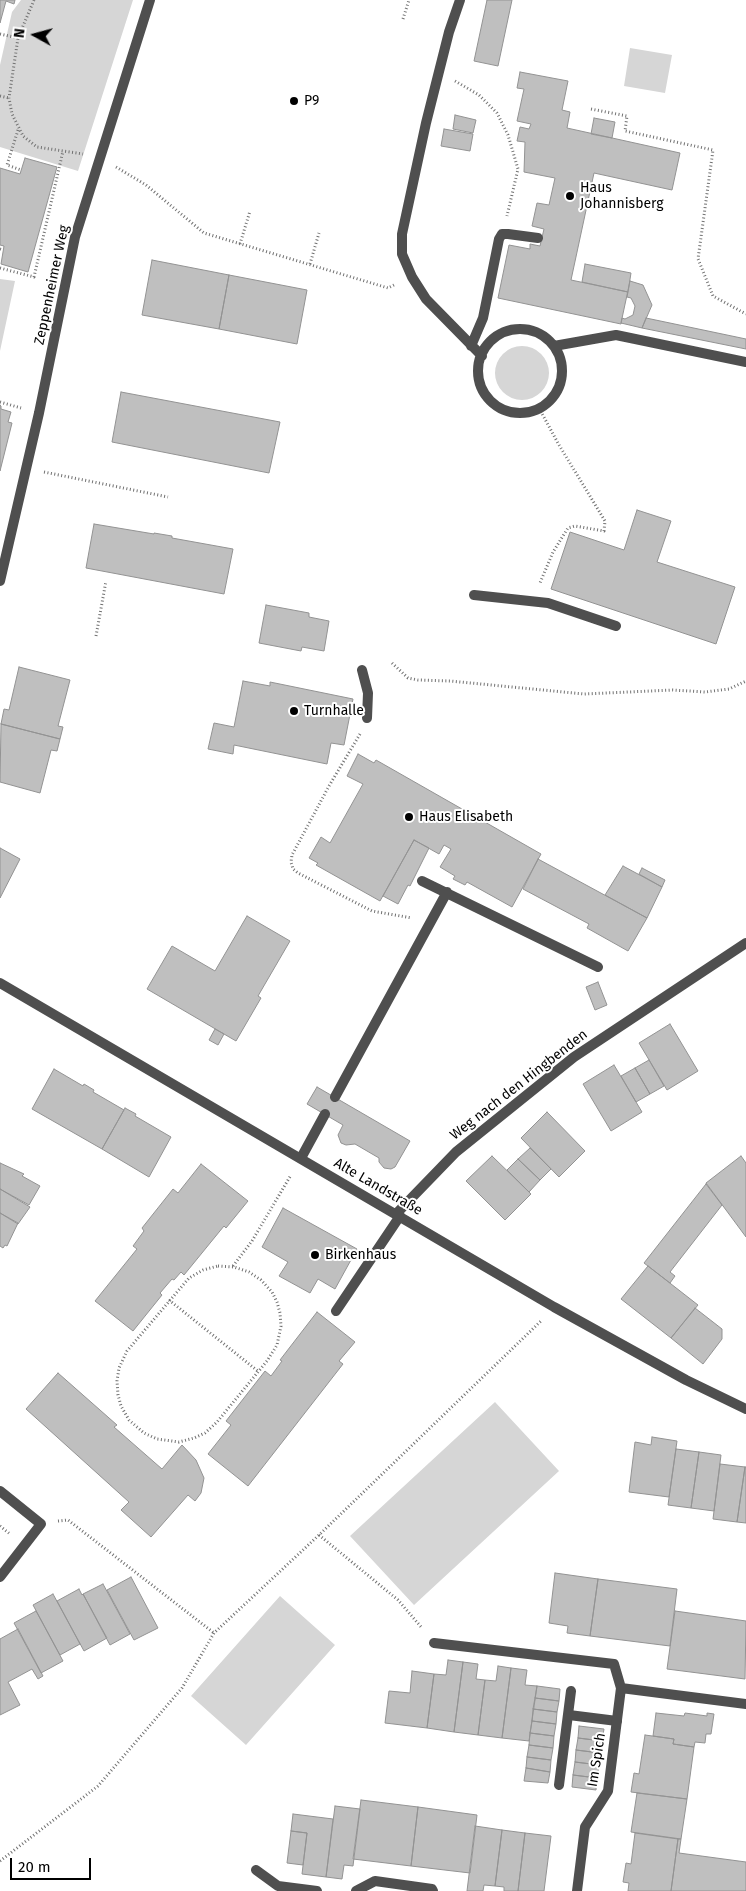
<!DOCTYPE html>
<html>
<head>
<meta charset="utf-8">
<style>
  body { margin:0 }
  #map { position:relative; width:746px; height:1891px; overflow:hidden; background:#fff; font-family:"Fira Sans",sans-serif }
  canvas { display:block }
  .north { position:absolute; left:10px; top:10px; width:50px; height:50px; -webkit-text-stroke:4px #fff; paint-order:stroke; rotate:277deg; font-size:14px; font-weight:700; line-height:20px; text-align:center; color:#000 }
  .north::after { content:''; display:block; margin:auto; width:18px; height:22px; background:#000; clip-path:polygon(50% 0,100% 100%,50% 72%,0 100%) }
  .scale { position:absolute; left:10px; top:1858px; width:81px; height:22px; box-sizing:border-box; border:2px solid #000; border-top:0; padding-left:6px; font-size:15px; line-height:18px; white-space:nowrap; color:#000; -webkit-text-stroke:4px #fff; paint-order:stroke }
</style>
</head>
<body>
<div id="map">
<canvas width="746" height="1891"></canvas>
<div class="north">N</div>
<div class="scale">20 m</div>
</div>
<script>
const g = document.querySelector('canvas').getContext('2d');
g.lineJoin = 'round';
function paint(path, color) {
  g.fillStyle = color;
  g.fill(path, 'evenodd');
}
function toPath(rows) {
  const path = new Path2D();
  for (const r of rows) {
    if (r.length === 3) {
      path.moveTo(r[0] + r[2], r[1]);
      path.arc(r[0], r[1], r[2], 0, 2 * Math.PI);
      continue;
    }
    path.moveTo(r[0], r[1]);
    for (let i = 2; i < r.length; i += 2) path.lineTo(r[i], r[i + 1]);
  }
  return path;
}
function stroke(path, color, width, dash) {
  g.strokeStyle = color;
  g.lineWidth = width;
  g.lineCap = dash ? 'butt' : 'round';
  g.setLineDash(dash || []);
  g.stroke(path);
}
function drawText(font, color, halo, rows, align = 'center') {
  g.font = font + ' "Fira Sans",sans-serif';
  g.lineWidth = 4;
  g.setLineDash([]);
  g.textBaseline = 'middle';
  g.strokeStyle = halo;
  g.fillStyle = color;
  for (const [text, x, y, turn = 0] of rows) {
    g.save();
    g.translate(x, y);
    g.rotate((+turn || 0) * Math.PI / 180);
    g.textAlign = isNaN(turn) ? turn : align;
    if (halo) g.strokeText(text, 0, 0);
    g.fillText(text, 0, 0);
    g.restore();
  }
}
const green = toPath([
  [21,0,133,0,78,171,0,147,0,65,12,12],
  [630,48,672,55,665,93,624,86],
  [0,279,15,281,0,351],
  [522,373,27],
  [495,1402,559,1471,414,1605,350,1536],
  [280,1596,335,1645,246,1745,191,1696]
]);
const building = toPath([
  [0,0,15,0,14,4,6,1,0,23,0,0],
  [487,0,512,0,498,66,474,61,487,0],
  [520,72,568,81,562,110,570,112,567,128,680,153,672,190,594,173,571,280,628,292,627,297,631,298,635,306,633,315,625,319,622,318,621,324,498,298,509,245,530,249,530,244,540,246,544,229,532,226,537,203,549,205,555,178,524,172,525,142,517,141,520,127,529,129,531,124,517,121,524,89,517,88,520,72],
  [455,115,476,120,473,133,453,129,455,115],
  [594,118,615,122,612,138,591,134,594,118],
  [444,129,473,134,470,151,441,146,444,129],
  [25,158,57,167,28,272,1,264,4,246,0,245,0,168,20,174,25,158],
  [152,260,229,275,219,329,142,315,152,260],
  [585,264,631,273,628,292,582,282,585,264],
  [229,275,307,290,297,344,219,329,229,275],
  [630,281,643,285,652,305,642,328,621,323,630,281],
  [646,318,746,339,746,349,642,328,646,318],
  [121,392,280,422,269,473,112,442,121,392],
  [0,405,1,406,1,409,11,412,8,422,12,423,0,471,0,405],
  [637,510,671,521,657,562,735,587,716,644,551,589,570,532,624,550,637,510],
  [94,524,154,534,154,533,172,536,172,538,233,549,224,594,86,568,94,524],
  [266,605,309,613,309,617,329,621,324,651,302,647,301,651,259,643,266,605],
  [19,667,70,680,58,726,63,727,60,739,1,724,4,709,9,710,19,667],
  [243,681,270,686,270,682,353,699,344,745,331,743,327,764,234,745,233,754,208,749,214,723,234,727,243,681],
  [1,724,60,739,57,751,51,750,40,793,0,782,1,724],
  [358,754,374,763,376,760,541,854,512,907,467,882,465,885,453,879,455,876,440,867,451,849,444,845,439,854,414,840,380,901,316,865,318,863,309,858,321,837,330,843,363,784,347,776,358,754],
  [414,840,429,848,410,886,408,885,398,904,383,896,414,840],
  [0,848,20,859,0,898,0,848],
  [538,859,647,918,628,951,587,928,589,924,523,889,538,859],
  [623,866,662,887,647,918,605,895,623,866],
  [642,868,665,880,662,887,639,874,642,868],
  [247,916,290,941,258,996,261,998,236,1041,147,989,172,946,215,971,247,916],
  [598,982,607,1005,595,1010,586,987,598,982],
  [670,1024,698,1071,667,1090,639,1043,670,1024],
  [215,1029,224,1034,218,1045,209,1040,215,1029],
  [649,1060,664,1086,650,1094,635,1068,649,1060],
  [614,1065,642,1112,611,1131,583,1084,614,1065],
  [635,1068,650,1094,636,1102,621,1076,635,1068],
  [54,1069,83,1086,84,1084,94,1090,93,1092,124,1110,102,1149,32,1109,54,1069],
  [317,1087,410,1141,395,1167,391,1169,384,1168,379,1162,379,1158,355,1144,346,1145,341,1143,338,1135,343,1125,307,1104,317,1087],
  [125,1108,136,1114,135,1116,171,1137,149,1177,102,1149,125,1108],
  [547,1112,585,1151,559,1177,521,1138,547,1112],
  [530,1148,551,1169,540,1180,518,1159,530,1148],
  [492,1156,531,1194,505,1220,466,1181,492,1156],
  [741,1156,746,1163,746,1237,706,1183,741,1156],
  [518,1159,540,1180,529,1192,507,1170,518,1159],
  [0,1163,24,1174,22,1176,40,1186,29,1205,0,1189,0,1163],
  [201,1164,248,1201,226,1228,224,1226,184,1275,181,1272,174,1280,172,1279,160,1293,162,1295,133,1331,95,1301,137,1249,133,1246,144,1231,142,1228,173,1189,178,1193,201,1164],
  [706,1184,722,1205,670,1272,675,1276,670,1283,644,1263,706,1184],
  [0,1189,30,1207,18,1224,0,1213,0,1189],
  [283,1208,357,1249,335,1289,318,1279,310,1293,279,1276,288,1262,262,1247,283,1208],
  [0,1213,18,1223,7,1246,5,1245,3,1248,0,1246,0,1213],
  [648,1266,698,1305,671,1338,621,1299,648,1266],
  [695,1308,722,1329,722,1339,703,1364,671,1338,695,1308],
  [317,1312,355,1342,339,1361,343,1364,248,1486,208,1454,231,1425,226,1421,265,1371,271,1376,282,1361,280,1360,317,1312],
  [58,1373,117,1425,114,1427,162,1469,182,1445,196,1460,204,1478,201,1493,195,1501,188,1495,151,1537,121,1510,129,1502,26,1409,58,1373],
  [652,1437,677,1441,669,1497,629,1492,635,1442,651,1445,652,1437],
  [676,1449,699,1452,691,1508,668,1505,676,1449],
  [699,1452,721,1455,714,1511,691,1508,699,1452],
  [720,1464,745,1467,737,1522,713,1519,720,1464],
  [745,1467,746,1467,746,1523,737,1522,745,1467],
  [555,1573,598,1579,590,1636,567,1633,568,1626,549,1623,555,1573],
  [131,1577,158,1628,134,1640,107,1590,131,1577],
  [598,1579,677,1589,670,1646,590,1636,598,1579],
  [103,1584,130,1634,110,1645,83,1594,103,1584],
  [79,1589,82,1595,83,1594,107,1638,84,1651,57,1601,79,1589],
  [53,1594,80,1644,60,1655,33,1605,53,1594],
  [36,1611,63,1661,41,1673,14,1623,36,1611],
  [675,1611,746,1621,745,1679,667,1669,675,1611],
  [18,1629,43,1676,38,1679,32,1669,8,1682,20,1705,0,1715,0,1639,18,1629],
  [448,1660,463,1662,454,1732,427,1728,434,1674,446,1675,448,1660],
  [463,1662,478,1664,476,1679,485,1680,478,1735,454,1732,463,1662],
  [498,1666,511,1668,502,1738,478,1735,485,1680,496,1681,498,1666],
  [511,1668,527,1670,525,1685,537,1686,529,1741,502,1738,511,1668],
  [412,1671,434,1674,427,1728,385,1723,389,1691,410,1693,412,1671],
  [537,1686,560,1689,559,1701,535,1698,537,1686],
  [535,1698,559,1701,557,1712,533,1709,535,1698],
  [533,1709,557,1712,556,1724,532,1721,533,1709],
  [656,1713,684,1716,685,1713,707,1716,707,1713,714,1714,711,1734,706,1734,705,1743,695,1742,694,1747,673,1744,674,1739,653,1736,656,1713],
  [532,1721,556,1724,554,1736,530,1733,532,1721],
  [579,1726,604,1729,602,1741,578,1738,579,1726],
  [530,1733,554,1736,553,1748,529,1745,530,1733],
  [645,1735,674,1739,673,1744,694,1747,687,1799,631,1792,634,1773,639,1774,645,1735],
  [578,1738,602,1741,600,1753,576,1750,578,1738],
  [529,1745,553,1748,551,1760,527,1757,529,1745],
  [576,1750,600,1753,599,1765,575,1762,576,1750],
  [527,1757,551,1760,550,1772,526,1768,527,1757],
  [575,1762,599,1765,597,1778,573,1775,575,1762],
  [526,1768,550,1772,548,1783,524,1781,526,1768],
  [573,1775,597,1778,596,1790,572,1787,573,1775],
  [637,1793,687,1799,681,1839,631,1832,637,1793],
  [361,1800,418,1807,411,1866,353,1859,361,1800],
  [335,1806,360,1809,353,1866,344,1865,342,1879,326,1877,335,1806],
  [418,1807,477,1815,470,1873,411,1866,418,1807],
  [293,1814,333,1819,326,1877,302,1874,307,1833,291,1831,293,1814],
  [475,1826,502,1830,495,1886,484,1885,483,1891,467,1891,475,1826],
  [502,1830,525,1833,518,1891,504,1891,504,1887,495,1886,502,1830],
  [291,1831,307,1833,303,1865,287,1863,291,1831],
  [525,1833,551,1836,544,1891,518,1891,525,1833],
  [635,1833,678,1839,671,1891,628,1891,629,1883,623,1882,626,1863,631,1864,635,1833],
  [678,1839,681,1839,679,1853,746,1862,746,1891,671,1891,678,1839]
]);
const path = toPath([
  [34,0,18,38,9,98,12,114,23,136,37,147,83,154],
  [403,19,409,0],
  [0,34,18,38],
  [455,81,479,95,497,113,508,135,518,169,507,216],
  [0,96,9,98],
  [591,109,627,116,625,131,713,150,698,259,713,296,746,314],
  [18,130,7,165,21,170],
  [116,167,146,185,204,233,388,288,396,284],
  [240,244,250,211],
  [0,249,3,250],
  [310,264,319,233],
  [0,268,34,277,63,151],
  [0,402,21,408],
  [539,408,559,445,605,521,604,531,575,526,568,528,553,552,540,583],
  [44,472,168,497],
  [96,636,106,581],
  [392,663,408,678,418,680,450,681,584,694,673,690,705,692,729,689,746,681],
  [360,734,329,786,292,855,291,862,293,869,298,873,372,911,412,918],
  [218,1266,234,1267,249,1272,261,1280,272,1292,277,1302,280,1313,281,1326,277,1345,267,1361,217,1422,205,1433,194,1438,179,1442,157,1439,144,1433,129,1420,121,1406,118,1395,117,1381,119,1368,127,1351,189,1278,203,1270,218,1266],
  [233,1266,252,1241,291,1175],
  [169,1300,259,1372],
  [58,1521,68,1520,214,1633],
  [0,1526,10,1534],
  [319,1535,398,1600,422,1628],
  [0,1861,98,1786,182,1688,214,1633,319,1535,542,1320]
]);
const lane = toPath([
  [460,0,449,32,426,123,402,234,402,254,412,277,426,299,482,356],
  [520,371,42],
  [471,346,483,318,499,239,502,234,508,234,538,238],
  [554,346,616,335,746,362],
  [474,595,548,603,616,626],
  [362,670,368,693,367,718],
  [422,881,598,967],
  [335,1097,447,892],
  [301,1158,325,1114],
  [336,1311,400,1216],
  [569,1715,617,1721],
  [559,1785,571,1691]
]);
const street = toPath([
  [0,581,39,413,75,237,150,0],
  [0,983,554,1307,686,1380,746,1409],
  [396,1214,456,1152,574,1057,746,943],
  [0,1491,41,1524,0,1577],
  [434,1643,614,1664,621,1688,746,1704],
  [256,1870,278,1886,317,1891],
  [356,1891,375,1881,432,1889,433,1891],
  [577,1891,585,1827,608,1791,621,1688]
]);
const markers = [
  [294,101,5,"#000"],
  [570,196,5,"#000"],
  [294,711,5,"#000"],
  [409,817,5,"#000"],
  [315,1255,5,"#000"]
];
const poiNames = [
  ["P9",304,101],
  ["Haus",580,188],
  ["Johannisberg",580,204],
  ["Turnhalle",304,711],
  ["Haus Elisabeth",419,817],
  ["Birkenhaus",325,1255]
];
const streetNames = [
  ["Zeppenheimer Weg",52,285,-78],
  ["Weg nach den Hingbenden",519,1085,-38],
  ["Alte Landstraße",378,1187,30],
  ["Im Spich",597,1760,-81]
];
paint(green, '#d6d6d6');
paint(building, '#bfbfbf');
stroke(building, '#939393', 1);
stroke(path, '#717171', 3, [1, 2.5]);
stroke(lane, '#4f4f4f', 10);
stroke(street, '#4f4f4f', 10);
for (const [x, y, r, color] of markers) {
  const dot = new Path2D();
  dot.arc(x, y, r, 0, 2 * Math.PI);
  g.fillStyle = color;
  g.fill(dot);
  stroke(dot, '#fff', 2);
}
drawText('14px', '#000', '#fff', poiNames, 'left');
drawText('14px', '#000', '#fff', streetNames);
</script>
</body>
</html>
